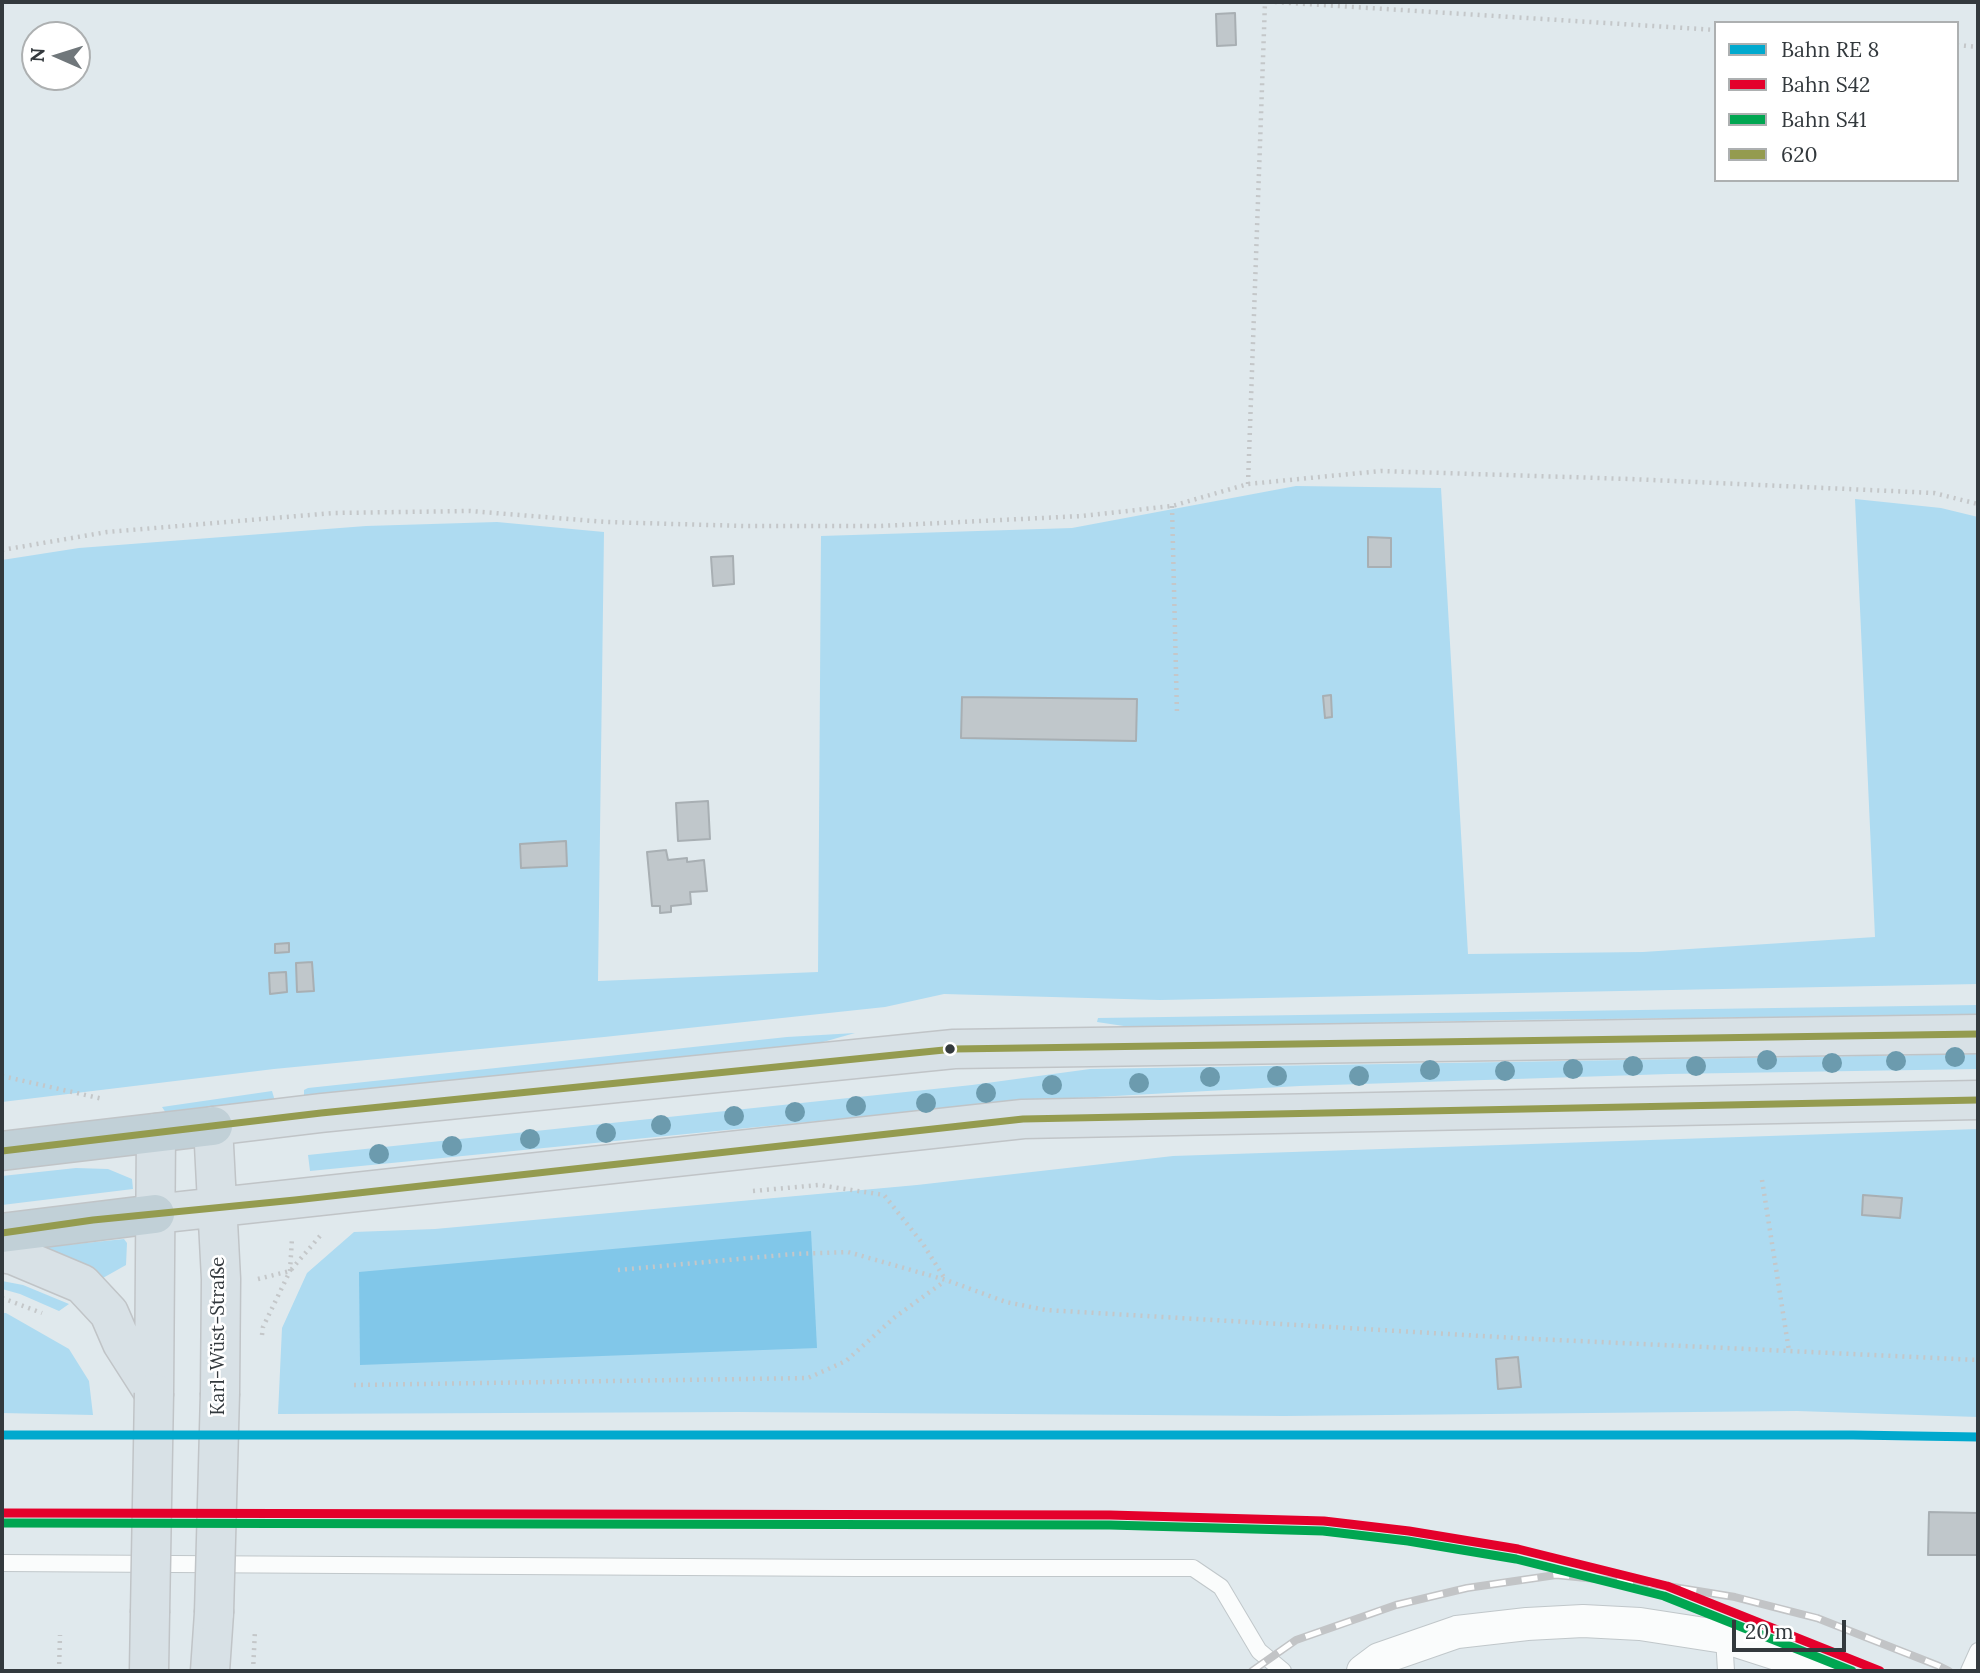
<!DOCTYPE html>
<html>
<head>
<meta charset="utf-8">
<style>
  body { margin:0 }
  #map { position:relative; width:1980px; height:1673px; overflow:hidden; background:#e0e9ed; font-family:Lora,serif }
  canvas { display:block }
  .frame { position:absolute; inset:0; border:4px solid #33393d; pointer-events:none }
  .legend { position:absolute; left:1714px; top:21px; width:245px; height:161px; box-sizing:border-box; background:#fff; border:2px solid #adb0b1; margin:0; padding:9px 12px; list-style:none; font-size:21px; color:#33393d }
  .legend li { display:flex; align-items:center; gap:14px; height:35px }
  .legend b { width:35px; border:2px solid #adb0b1 }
  .north { position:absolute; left:21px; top:21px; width:70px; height:70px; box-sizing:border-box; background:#fff; border:2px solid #adb0b1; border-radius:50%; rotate:273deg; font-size:19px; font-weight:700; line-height:28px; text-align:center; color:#33393d }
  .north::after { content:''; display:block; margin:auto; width:24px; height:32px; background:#70777b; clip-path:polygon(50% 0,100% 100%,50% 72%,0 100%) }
  .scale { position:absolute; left:1732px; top:1620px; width:114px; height:32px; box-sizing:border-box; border:4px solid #33393d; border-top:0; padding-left:9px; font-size:21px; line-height:24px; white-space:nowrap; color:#33393d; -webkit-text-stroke:5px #fff; paint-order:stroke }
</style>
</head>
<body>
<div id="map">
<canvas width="1980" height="1673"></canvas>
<div class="frame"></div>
<ul class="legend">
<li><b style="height:9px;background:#00a9ce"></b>Bahn RE 8</li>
<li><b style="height:9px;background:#e4002b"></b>Bahn S42</li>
<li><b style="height:9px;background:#00a651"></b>Bahn S41</li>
<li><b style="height:9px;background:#949b4f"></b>620</li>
</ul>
<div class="north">N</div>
<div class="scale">20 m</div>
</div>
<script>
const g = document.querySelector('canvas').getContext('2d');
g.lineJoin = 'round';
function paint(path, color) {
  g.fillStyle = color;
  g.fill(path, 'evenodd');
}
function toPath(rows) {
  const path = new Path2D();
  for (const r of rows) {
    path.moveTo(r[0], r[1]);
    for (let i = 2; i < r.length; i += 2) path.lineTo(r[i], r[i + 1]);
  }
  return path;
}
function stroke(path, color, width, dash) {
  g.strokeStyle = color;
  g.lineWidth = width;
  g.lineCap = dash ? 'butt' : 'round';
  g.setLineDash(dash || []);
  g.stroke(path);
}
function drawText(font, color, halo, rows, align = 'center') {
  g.font = font + ' Lora,serif';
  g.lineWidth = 5;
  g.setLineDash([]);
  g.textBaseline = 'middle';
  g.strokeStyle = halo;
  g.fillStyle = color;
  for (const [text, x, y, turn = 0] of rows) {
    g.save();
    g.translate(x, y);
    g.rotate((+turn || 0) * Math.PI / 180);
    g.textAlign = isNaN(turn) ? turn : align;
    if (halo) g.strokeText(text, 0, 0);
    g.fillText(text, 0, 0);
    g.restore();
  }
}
const green = toPath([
  [1296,486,1441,488,1468,954,1643,952,1875,937,1855,499,1941,508,1978,517,1978,984,1160,1000,944,994,885,1007,604,1037,274,1069,2,1102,2,560,79,548,366,526,497,522,604,532,598,981,818,972,821,536,1072,528],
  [1978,1005,1978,1015,1510,1020,1137,1028,1097,1022,1098,1018],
  [855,1033,816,1044,304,1096,304,1090,308,1088,787,1037],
  [1978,1054,1978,1069,1669,1074,1300,1086,1022,1101,310,1171,308,1155,972,1085,1090,1069],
  [272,1091,275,1101,166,1113,162,1107],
  [1978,1129,1978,1417,1797,1411,1284,1416,738,1412,278,1414,282,1328,307,1273,354,1232,435,1229,741,1201,917,1185,1173,1156],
  [76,1168,108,1169,132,1179,133,1189,2,1205,2,1176],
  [124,1239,127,1243,126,1265,94,1283,37,1248],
  [2,1281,23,1285,69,1304,59,1311,20,1294,2,1289],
  [2,1313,6,1313,69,1349,89,1381,93,1415,2,1413]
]);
const water = toPath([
  [811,1231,817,1348,360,1365,359,1272]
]);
const building = toPath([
  [1235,13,1236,45,1217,46,1216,14,1235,13],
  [1368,537,1391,538,1391,567,1368,567,1368,537],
  [733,556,734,584,713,586,711,557,733,556],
  [1331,695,1332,717,1325,718,1323,696,1331,695],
  [962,697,1137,699,1136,741,961,738,962,697],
  [708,801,710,839,678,841,676,803,708,801],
  [566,841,567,866,521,868,520,844,566,841],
  [666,850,668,860,687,858,687,862,704,860,707,891,690,892,691,904,671,906,671,912,660,913,660,906,652,906,647,852,666,850],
  [289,943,289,952,275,953,275,944,289,943],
  [312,962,314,991,297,992,296,963,312,962],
  [286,972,287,992,270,994,269,973,286,972],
  [1863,1195,1902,1198,1900,1218,1862,1215,1863,1195],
  [1518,1357,1521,1387,1498,1389,1496,1359,1518,1357],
  [1929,1512,1978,1513,1978,1555,1928,1555,1929,1512]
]);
const path = toPath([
  [1275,2,1716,30],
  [1957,45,1978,47],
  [1248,484,1265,2],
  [1172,506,1177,714],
  [2,550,107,532,334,513,470,511,606,522,744,526,880,526,1082,516,1172,506,1248,484,1381,471,1630,479,1934,493,1978,504],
  [2,1076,103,1099],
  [1762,1180,1789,1351],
  [753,1191,819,1185,884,1195,923,1244,945,1279],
  [618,1270,794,1254,848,1252,946,1280,1006,1302,1046,1310,1515,1338,1978,1360],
  [258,1279,290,1271,320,1236],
  [2,1298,42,1313],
  [262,1335,263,1327,290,1271,292,1238],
  [354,1385,808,1378,846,1361,895,1317,945,1281],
  [59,1671,60,1635],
  [253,1671,255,1630]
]);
const lane = toPath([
  [2,1563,856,1568,1193,1568,1221,1587,1259,1651,1283,1671],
  [1724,1637,1726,1671],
  [1969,1671,1978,1651]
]);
const street = toPath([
  [1363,1671,1379,1659,1457,1632,1527,1624,1583,1621,1640,1624,1724,1637,1777,1654,1818,1671]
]);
const primary = toPath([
  [155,1214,1023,1119,1978,1100],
  [2,1253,13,1255,82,1284,109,1313,122,1343,154,1393],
  [154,1393,156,1133],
  [220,1393,221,1279,213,1126,321,1113,954,1049,1978,1034],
  [149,1671,150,1613],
  [210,1671,214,1613]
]);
const highway = toPath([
  [2,1151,213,1126],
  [2,1233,155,1214]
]);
const rail = toPath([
  [1252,1671,1296,1640,1396,1605,1467,1588,1556,1575,1667,1586,1735,1597,1817,1618,1939,1666,1949,1671]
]);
const primaryBridge = toPath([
  [150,1613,154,1393],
  [214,1613,220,1393]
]);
const bus1 = toPath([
  [2,1151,321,1113,954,1049,1978,1034],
  [2,1233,93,1220,295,1200,1023,1119,1978,1100]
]);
const rail1 = toPath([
  [2,1435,1853,1435,1978,1437]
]);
const rail2 = toPath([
  [2,1513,1110,1515,1324,1521,1409,1531,1518,1549,1667,1586,1880,1671]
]);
const rail3 = toPath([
  [2,1523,1110,1525,1323,1531,1408,1541,1516,1559,1664,1596,1852,1671]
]);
const trees = [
  [1955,1057],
  [1767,1060],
  [1896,1061],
  [1832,1063],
  [1633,1066],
  [1696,1066],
  [1573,1069],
  [1430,1070],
  [1505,1071],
  [1277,1076],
  [1359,1076],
  [1210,1077],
  [1139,1083],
  [1052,1085],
  [986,1093],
  [926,1103],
  [856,1106],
  [795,1112],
  [734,1116],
  [661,1125],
  [606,1133],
  [530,1139],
  [452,1146],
  [379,1154]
];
const markers = [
  [950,1049,6,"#33393d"]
];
const streetNames = [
  ["Karl-Wüst-Straße",219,1336,-90]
];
paint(green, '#aedbf1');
paint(water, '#81c7e9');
paint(building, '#c0c7cb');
stroke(building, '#a8afb3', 2);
stroke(lane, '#c0c7ca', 18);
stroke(street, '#c0c7ca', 34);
stroke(primary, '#c0c4c7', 41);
stroke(highway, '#c0c4c7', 41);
stroke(path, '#c4c7c9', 4.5, [2, 5]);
stroke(lane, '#fafcfc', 16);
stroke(street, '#fafcfc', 32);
stroke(primary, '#d8e1e6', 38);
stroke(highway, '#c1d0d7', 38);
stroke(rail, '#c2c4c6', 8);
stroke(rail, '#fff', 5, [16]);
stroke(primaryBridge, '#c0c4c7', 41, []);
stroke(primaryBridge, '#d8e1e6', 38);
stroke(bus1, '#949b4f', 7);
stroke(rail1, '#00a9ce', 9);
stroke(rail2, '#e4002b', 9);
stroke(rail3, '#00a651', 9);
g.fillStyle = '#6c9bae';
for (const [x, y] of trees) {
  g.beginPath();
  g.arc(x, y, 10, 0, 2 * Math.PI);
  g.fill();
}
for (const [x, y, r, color] of markers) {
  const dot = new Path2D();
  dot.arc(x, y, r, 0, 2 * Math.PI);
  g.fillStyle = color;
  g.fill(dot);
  stroke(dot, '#fff', 2.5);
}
drawText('19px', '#33393d', '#fff', streetNames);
</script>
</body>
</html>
